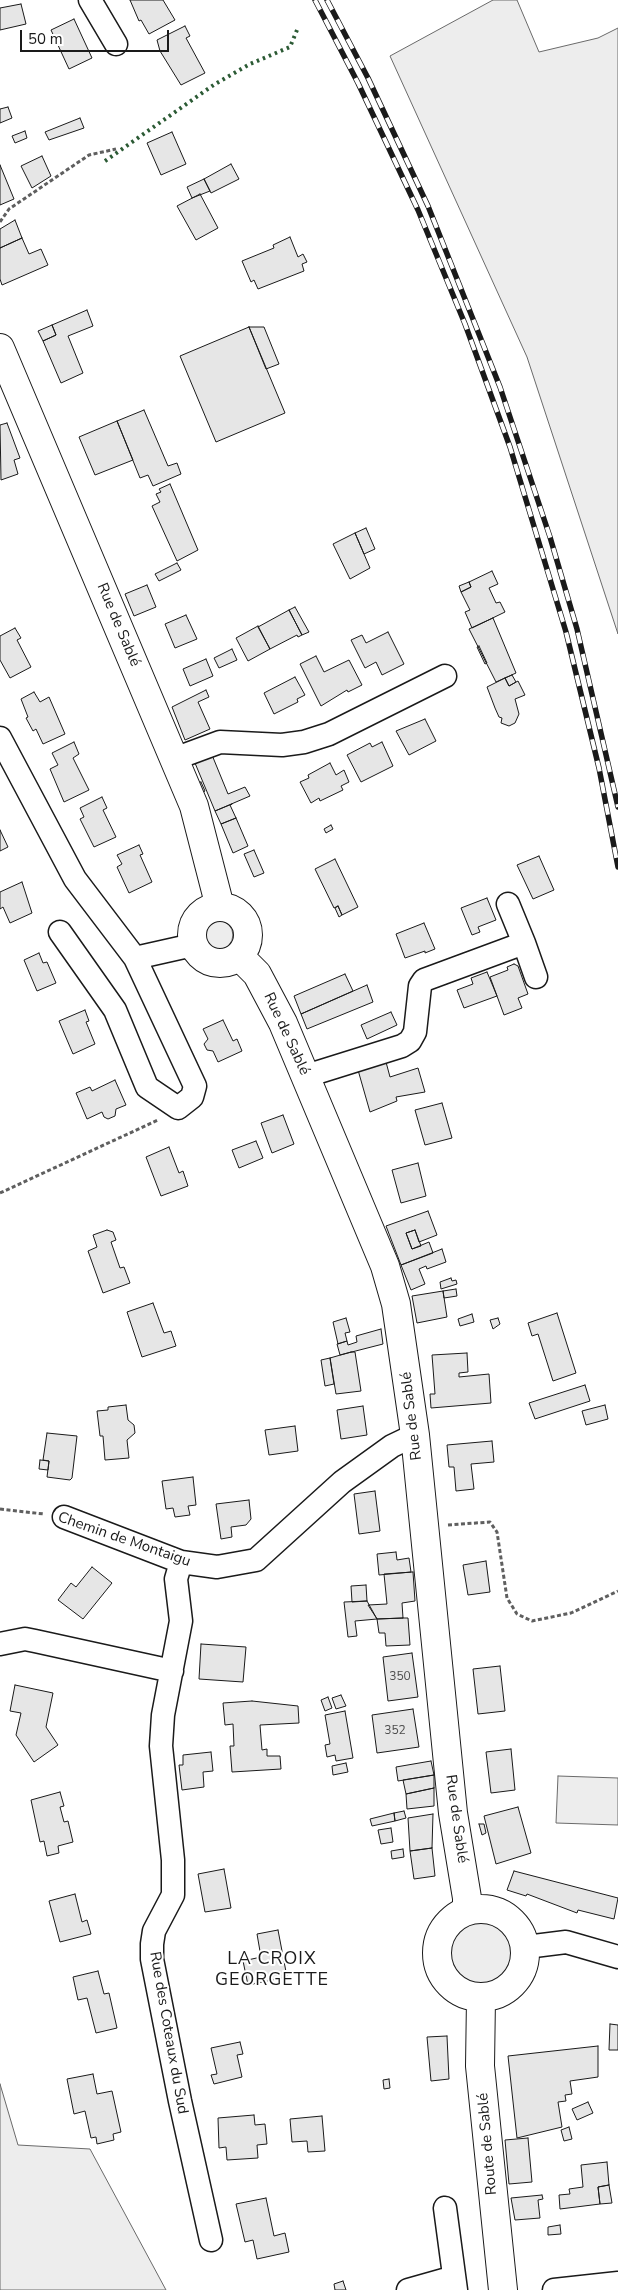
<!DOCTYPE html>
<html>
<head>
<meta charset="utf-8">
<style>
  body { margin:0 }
  #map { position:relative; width:618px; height:2290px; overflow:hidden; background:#fff; font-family:"Nunito Sans",sans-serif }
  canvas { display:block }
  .scale { position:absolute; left:20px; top:30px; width:149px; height:22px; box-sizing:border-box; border:2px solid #1a1a1a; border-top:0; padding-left:6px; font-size:15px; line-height:18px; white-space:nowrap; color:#1a1a1a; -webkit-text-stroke:4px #fff; paint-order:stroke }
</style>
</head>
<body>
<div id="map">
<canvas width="618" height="2290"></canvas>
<div class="scale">50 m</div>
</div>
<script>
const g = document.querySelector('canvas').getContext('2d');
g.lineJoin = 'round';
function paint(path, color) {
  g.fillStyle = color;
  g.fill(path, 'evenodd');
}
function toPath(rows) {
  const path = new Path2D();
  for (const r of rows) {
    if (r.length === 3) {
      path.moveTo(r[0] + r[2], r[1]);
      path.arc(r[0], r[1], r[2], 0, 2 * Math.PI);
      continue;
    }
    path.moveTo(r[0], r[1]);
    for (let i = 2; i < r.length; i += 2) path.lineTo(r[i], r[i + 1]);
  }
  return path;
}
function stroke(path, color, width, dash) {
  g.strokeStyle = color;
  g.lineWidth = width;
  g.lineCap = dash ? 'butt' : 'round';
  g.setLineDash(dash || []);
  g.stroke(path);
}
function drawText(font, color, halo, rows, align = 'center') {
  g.font = font + ' "Nunito Sans",sans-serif';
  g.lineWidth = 4;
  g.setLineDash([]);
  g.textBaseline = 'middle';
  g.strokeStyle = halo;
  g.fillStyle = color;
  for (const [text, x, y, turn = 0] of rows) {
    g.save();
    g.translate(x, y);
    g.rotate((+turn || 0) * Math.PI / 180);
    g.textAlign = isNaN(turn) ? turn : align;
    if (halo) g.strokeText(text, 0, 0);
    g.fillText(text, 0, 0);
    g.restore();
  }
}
const built = toPath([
  [493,0,517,0,539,52,598,38,618,28,618,634,527,357,390,56,493,0],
  [218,935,15],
  [558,1776,618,1778,618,1825,556,1823,558,1776],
  [481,1953,37],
  [0,2084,18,2145,90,2149,166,2290,0,2290,0,2084]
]);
const building = toPath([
  [130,0,163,0,175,20,149,34,141,20,139,21,130,0],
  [21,4,26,24,0,30,0,8,21,4],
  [74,19,92,58,69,69,51,30,74,19],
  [185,26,190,36,186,38,205,73,181,85,160,51,157,40,185,26],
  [8,107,12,118,0,123,0,109,8,107],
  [80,118,84,128,49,140,45,132,80,118],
  [25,131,27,138,15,143,12,136,25,131],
  [172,132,186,164,161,175,147,143,172,132],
  [42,156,51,176,32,188,21,166,42,156],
  [231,164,239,179,211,193,204,179,231,164],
  [0,165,14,199,0,205,0,165],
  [204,179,210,191,192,198,187,187,204,179],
  [200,194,218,228,196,240,177,206,200,194],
  [15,220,22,238,0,248,0,229,15,220],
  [290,237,298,257,303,254,307,262,302,264,304,271,258,289,254,280,251,282,242,261,274,248,273,245,290,237],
  [22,238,29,254,41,249,48,265,2,285,0,279,0,248,22,238],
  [87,310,93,326,68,336,83,373,61,383,43,341,56,335,52,325,87,310],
  [52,325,56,335,43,341,38,331,52,325],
  [249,327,264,327,279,364,266,369,249,327],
  [249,327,285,413,216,442,180,356,249,327],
  [144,410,168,466,177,463,181,474,153,486,148,475,140,478,117,421,144,410],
  [117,421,133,460,95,475,79,437,117,421],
  [7,423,20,458,14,460,18,474,1,480,0,425,7,423],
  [170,484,198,550,177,561,152,506,160,502,156,494,161,492,159,489,170,484],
  [366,528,375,549,364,554,355,533,366,528],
  [355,533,370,568,350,579,333,544,355,533],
  [177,563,181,570,159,581,155,574,177,563],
  [492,571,498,584,489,588,496,603,500,602,505,612,472,628,465,612,470,610,461,592,471,587,469,582,492,571],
  [469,582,471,587,461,592,459,586,469,582],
  [147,585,156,607,134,616,125,594,147,585],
  [295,607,309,632,302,635,289,610,295,607],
  [289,610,302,635,298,637,297,635,270,649,258,627,289,610],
  [186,615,197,639,175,648,165,624,186,615],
  [493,618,516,673,496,682,469,629,493,618],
  [258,626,270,649,248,661,236,638,258,626],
  [15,628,21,638,17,640,31,667,10,678,0,660,0,636,15,628],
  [388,632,404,664,382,675,376,662,365,668,351,640,362,635,366,643,388,632],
  [479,646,487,663,485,664,477,647,479,646],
  [232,649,237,660,219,668,214,658,232,649],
  [316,656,324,672,349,660,362,685,348,692,347,690,321,706,300,664,316,656],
  [206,659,213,676,190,686,183,669,206,659],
  [512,675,516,682,509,686,505,678,512,675],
  [295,677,305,695,297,699,298,702,274,714,264,693,295,677],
  [505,678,509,686,518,681,525,695,515,699,519,714,515,723,509,726,501,723,502,718,499,717,495,708,487,687,505,678],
  [206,690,209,697,198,702,210,729,185,740,172,707,206,690],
  [34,692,40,702,49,697,65,734,43,744,36,729,33,731,26,718,28,717,21,699,34,692],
  [425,719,436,741,409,755,396,731,425,719],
  [74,742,79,754,73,758,89,790,64,802,50,769,58,765,52,753,74,742],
  [382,742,393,766,361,782,347,755,370,743,372,747,382,742],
  [212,755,228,794,245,787,250,796,215,811,195,763,212,755],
  [330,763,336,775,344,770,349,782,341,786,343,790,320,801,319,798,311,803,300,782,309,778,308,775,330,763],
  [201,782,205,791,202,793,197,783,201,782],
  [102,797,107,808,103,810,116,837,94,847,80,819,84,817,80,808,102,797],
  [232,804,230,805,236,818,221,824,215,811,232,804],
  [236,818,248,846,233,853,221,824,236,818],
  [331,825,333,829,326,833,324,829,331,825],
  [0,830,8,847,0,851,0,830],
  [139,845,143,854,140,855,152,882,129,893,117,867,122,864,117,855,139,845],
  [254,850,264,873,254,877,244,854,254,850],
  [539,856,554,890,533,899,517,865,539,856],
  [335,859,358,907,342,915,338,906,334,908,315,869,335,859],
  [22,882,32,913,10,923,3,907,0,909,0,892,22,882],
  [487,898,496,920,478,927,480,932,472,935,461,908,487,898],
  [338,906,342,915,339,917,335,908,338,906],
  [424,923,435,949,425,953,425,951,405,958,396,934,424,923],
  [39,953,43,963,47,962,56,983,37,991,24,960,39,953],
  [514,964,518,966,528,994,518,998,522,1008,504,1015,490,977,508,970,507,967,514,964],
  [487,972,497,996,464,1008,457,990,473,984,471,978,487,972],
  [345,974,353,991,301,1014,294,996,345,974],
  [367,985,373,1002,307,1029,301,1014,367,985],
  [85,1010,89,1021,86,1022,95,1044,73,1054,59,1021,85,1010],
  [391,1012,397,1025,367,1039,361,1025,391,1012],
  [223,1020,233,1041,237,1039,242,1051,218,1062,213,1051,207,1050,204,1044,208,1039,203,1029,223,1020],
  [386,1062,390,1077,418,1068,425,1092,396,1097,397,1101,370,1112,358,1070,386,1062],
  [115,1080,126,1105,116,1109,115,1116,108,1119,104,1117,102,1112,87,1119,76,1093,90,1087,92,1091,115,1080],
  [442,1103,452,1138,425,1145,415,1110,442,1103],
  [283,1115,294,1144,272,1153,261,1123,283,1115],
  [256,1141,263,1158,239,1168,232,1150,256,1141],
  [169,1147,179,1173,183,1171,188,1186,161,1196,146,1157,169,1147],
  [418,1163,426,1196,401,1203,392,1170,418,1163],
  [428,1211,437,1235,419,1242,415,1230,406,1233,412,1249,429,1242,433,1253,401,1265,386,1226,428,1211],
  [107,1230,113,1232,116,1240,111,1242,120,1268,124,1267,130,1283,103,1293,88,1251,97,1247,93,1235,107,1230],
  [415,1230,421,1246,412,1249,406,1233,415,1230],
  [442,1249,446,1262,427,1269,426,1266,419,1269,425,1284,411,1290,401,1265,442,1249],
  [451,1278,452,1281,456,1280,457,1284,441,1289,440,1282,451,1278],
  [456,1289,457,1296,444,1298,443,1291,456,1289],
  [443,1291,447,1317,417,1323,412,1296,443,1291],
  [153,1303,164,1333,171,1331,176,1346,142,1357,127,1312,153,1303],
  [557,1313,576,1373,553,1381,538,1334,532,1336,528,1323,557,1313],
  [472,1314,474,1322,460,1326,458,1319,472,1314],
  [346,1318,350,1332,345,1333,347,1341,338,1344,333,1322,346,1318],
  [498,1318,500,1324,493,1329,490,1320,498,1318],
  [381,1329,383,1344,340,1355,337,1344,347,1341,348,1345,357,1342,356,1336,381,1329],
  [351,1352,355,1352,361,1391,336,1394,330,1358,351,1352],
  [467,1353,468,1372,459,1373,459,1377,489,1374,491,1403,431,1408,430,1394,435,1394,432,1355,467,1353],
  [330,1358,334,1384,325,1386,321,1360,330,1358],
  [585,1385,590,1401,535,1419,529,1403,585,1385],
  [126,1405,128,1420,134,1425,135,1433,127,1440,129,1458,105,1460,103,1436,100,1436,97,1411,108,1410,108,1407,126,1405],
  [605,1405,608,1419,586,1425,582,1411,605,1405],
  [363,1406,367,1435,341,1439,337,1410,363,1406],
  [295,1426,298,1451,269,1455,265,1430,295,1426],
  [47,1433,77,1436,72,1478,70,1480,47,1477,49,1461,43,1460,47,1433],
  [492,1441,494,1462,471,1464,474,1489,456,1491,454,1467,449,1467,447,1445,492,1441],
  [40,1460,49,1461,48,1470,39,1469,40,1460],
  [193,1477,196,1505,188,1506,190,1515,175,1517,173,1508,166,1509,162,1481,193,1477],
  [375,1491,380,1531,359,1534,354,1494,375,1491],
  [249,1500,251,1519,246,1525,231,1527,232,1537,221,1539,216,1504,249,1500],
  [396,1552,397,1560,409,1558,411,1572,379,1575,377,1554,396,1552],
  [486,1561,490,1592,468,1595,463,1565,486,1561],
  [92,1567,112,1583,83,1619,58,1600,71,1583,76,1587,92,1567],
  [413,1572,415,1601,402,1603,403,1618,377,1619,368,1605,387,1604,384,1574,413,1572],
  [366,1585,367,1601,352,1602,351,1586,366,1585],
  [367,1601,377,1619,355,1621,357,1636,348,1637,344,1602,367,1601],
  [403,1618,408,1618,410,1645,386,1646,385,1633,379,1633,377,1619,403,1618],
  [201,1644,246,1647,243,1682,199,1679,201,1644],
  [412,1653,418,1697,388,1701,383,1657,412,1653],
  [500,1666,505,1711,478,1714,473,1669,500,1666],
  [15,1685,53,1693,46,1727,58,1745,34,1762,16,1735,21,1713,10,1711,15,1685],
  [341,1695,346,1706,336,1709,332,1698,341,1695],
  [328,1697,332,1708,325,1711,321,1700,328,1697],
  [252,1701,298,1706,299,1723,260,1725,262,1750,267,1749,267,1756,280,1756,281,1769,232,1772,230,1746,234,1746,233,1724,225,1725,223,1703,252,1701],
  [413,1709,419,1747,377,1753,372,1715,413,1709],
  [345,1711,353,1758,336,1761,335,1755,327,1757,325,1745,330,1744,325,1715,345,1711],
  [511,1749,515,1790,491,1793,486,1752,511,1749],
  [211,1752,213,1771,203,1772,204,1787,182,1790,179,1765,183,1765,183,1755,211,1752],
  [431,1761,434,1775,398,1781,396,1767,431,1761],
  [346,1763,348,1772,333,1775,332,1766,346,1763],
  [434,1775,434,1788,406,1794,403,1780,434,1775],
  [434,1788,434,1806,407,1809,406,1794,434,1788],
  [60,1792,64,1806,60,1807,64,1822,68,1821,73,1842,58,1846,59,1853,47,1856,44,1841,40,1842,31,1800,60,1792],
  [518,1807,531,1853,496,1864,484,1816,518,1807],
  [404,1811,406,1818,395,1821,394,1813,404,1811],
  [394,1813,395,1821,372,1826,370,1819,394,1813],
  [433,1814,432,1848,410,1851,408,1818,433,1814],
  [479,1824,484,1824,486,1833,482,1835,479,1824],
  [391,1828,393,1842,381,1844,378,1830,391,1828],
  [432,1848,435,1876,414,1879,410,1851,432,1848],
  [403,1849,404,1857,392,1859,391,1851,403,1849],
  [224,1869,231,1908,205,1912,198,1874,224,1869],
  [514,1871,618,1898,614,1919,578,1910,577,1913,527,1894,526,1896,507,1890,514,1871],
  [75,1894,82,1922,87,1920,91,1934,60,1942,49,1901,75,1894],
  [278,1930,287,1977,248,1985,243,1961,261,1957,257,1934,278,1930],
  [98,1971,104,1994,109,1993,117,2028,96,2033,87,1998,78,2000,73,1977,98,1971],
  [610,2024,618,2025,618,2050,609,2050,610,2024],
  [447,2036,449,2079,431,2081,427,2037,447,2036],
  [240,2042,243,2054,237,2055,242,2077,214,2084,211,2075,217,2074,211,2048,240,2042],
  [598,2046,598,2077,570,2081,572,2094,565,2095,566,2101,558,2102,562,2127,517,2138,508,2056,598,2046],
  [93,2074,97,2094,112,2091,121,2132,113,2134,114,2140,97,2144,96,2137,91,2138,85,2111,74,2114,67,2079,93,2074],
  [389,2079,390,2088,384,2089,383,2080,389,2079],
  [588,2102,593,2113,577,2120,572,2109,588,2102],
  [254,2115,255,2125,265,2124,267,2144,257,2145,258,2158,227,2160,226,2147,219,2148,218,2118,254,2115],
  [322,2116,325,2151,308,2152,307,2141,292,2142,290,2119,322,2116],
  [569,2127,572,2139,564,2141,561,2130,569,2127],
  [528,2138,532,2182,509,2184,505,2140,528,2138],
  [607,2162,609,2185,598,2187,600,2204,560,2209,559,2195,570,2194,569,2189,583,2187,581,2165,607,2162],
  [609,2185,612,2203,600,2204,598,2187,609,2185],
  [542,2195,543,2199,538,2200,540,2218,515,2220,511,2198,542,2195],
  [266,2198,274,2236,285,2233,289,2252,257,2259,253,2240,245,2242,236,2204,266,2198],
  [560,2225,561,2234,548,2235,548,2227,560,2225],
  [343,2281,346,2290,335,2290,334,2284,343,2281]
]);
const path = toPath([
  [0,222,9,209,89,155,116,149],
  [0,1193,158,1120],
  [0,1509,44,1514],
  [448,1525,490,1522,497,1532,507,1598,517,1614,532,1621,571,1613,618,1591]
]);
const minor = toPath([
  [90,0,116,44],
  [0,738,75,879,135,958,193,945],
  [174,759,220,742,282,745,304,742,329,734,445,676],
  [60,932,115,1010,147,1087,178,1108,192,1097,195,1086,135,958],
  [524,943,536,977],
  [306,1076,402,1046,410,1041,415,1032,420,986,424,980,524,943,508,904],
  [64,1517,181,1562,217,1567,256,1560,342,1482,392,1446,415,1435],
  [181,1562,176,1579,181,1621,163,1715,161,1746,173,1860,173,1895,154,1931,152,1944,152,1959,180,2101,211,2240],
  [0,1644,25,1639,35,1641,172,1671],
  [526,1947,566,1942,618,1957],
  [445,2208,456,2290],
  [408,2290,454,2277],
  [554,2290,618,2283]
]);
const major = toPath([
  [0,348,194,806,220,907],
  [220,935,28],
  [239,956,257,974,283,1023,385,1266,396,1304,415,1435,453,1813,467,1898,467,1910],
  [481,1953,44],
  [481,1998,480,2066,503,2290]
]);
const rail = toPath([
  [315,0,358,83,418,210,465,324,510,447,566,632,599,768,618,867],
  [327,0,368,78,428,206,500,387,550,537,577,629,618,807]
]);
const hedge = toPath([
  [105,161,215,84,250,64,290,47,297,30]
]);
const numberNames = [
  ["350",400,1677],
  ["352",395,1731]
];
const streetNames = [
  ["Rue de Sablé",118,625,67],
  ["Rue de Sablé",286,1034,65],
  ["Rue de Sablé",412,1416,-97],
  ["Chemin de Montaigu",124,1540,19],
  ["Rue de Sablé",456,1819,82],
  ["Rue des Coteaux du Sud",168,2033,80],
  ["Route de Sablé",488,2144,-95]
];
const quarterNames = [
  ["LA CROIX",272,1960],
  ["GEORGETTE",272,1981]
];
paint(built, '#ededed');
stroke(built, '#6a6a6a', 1);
paint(building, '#e6e6e6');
stroke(building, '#1a1a1a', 1);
stroke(minor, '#1a1a1a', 25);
stroke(major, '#1a1a1a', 30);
stroke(path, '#5f5f5f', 3, [4, 2.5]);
stroke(minor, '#fff', 22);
stroke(major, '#fff', 28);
stroke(rail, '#1a1a1a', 5.5);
stroke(rail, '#fff', 4, [11]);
stroke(hedge, '#2b5a34', 4, [2.5, 4]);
drawText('12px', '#4d4d4d', null, numberNames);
drawText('15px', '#1a1a1a', '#fff', streetNames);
g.letterSpacing = '1px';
drawText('18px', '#1a1a1a', '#fff', quarterNames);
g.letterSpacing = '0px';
</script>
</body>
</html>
